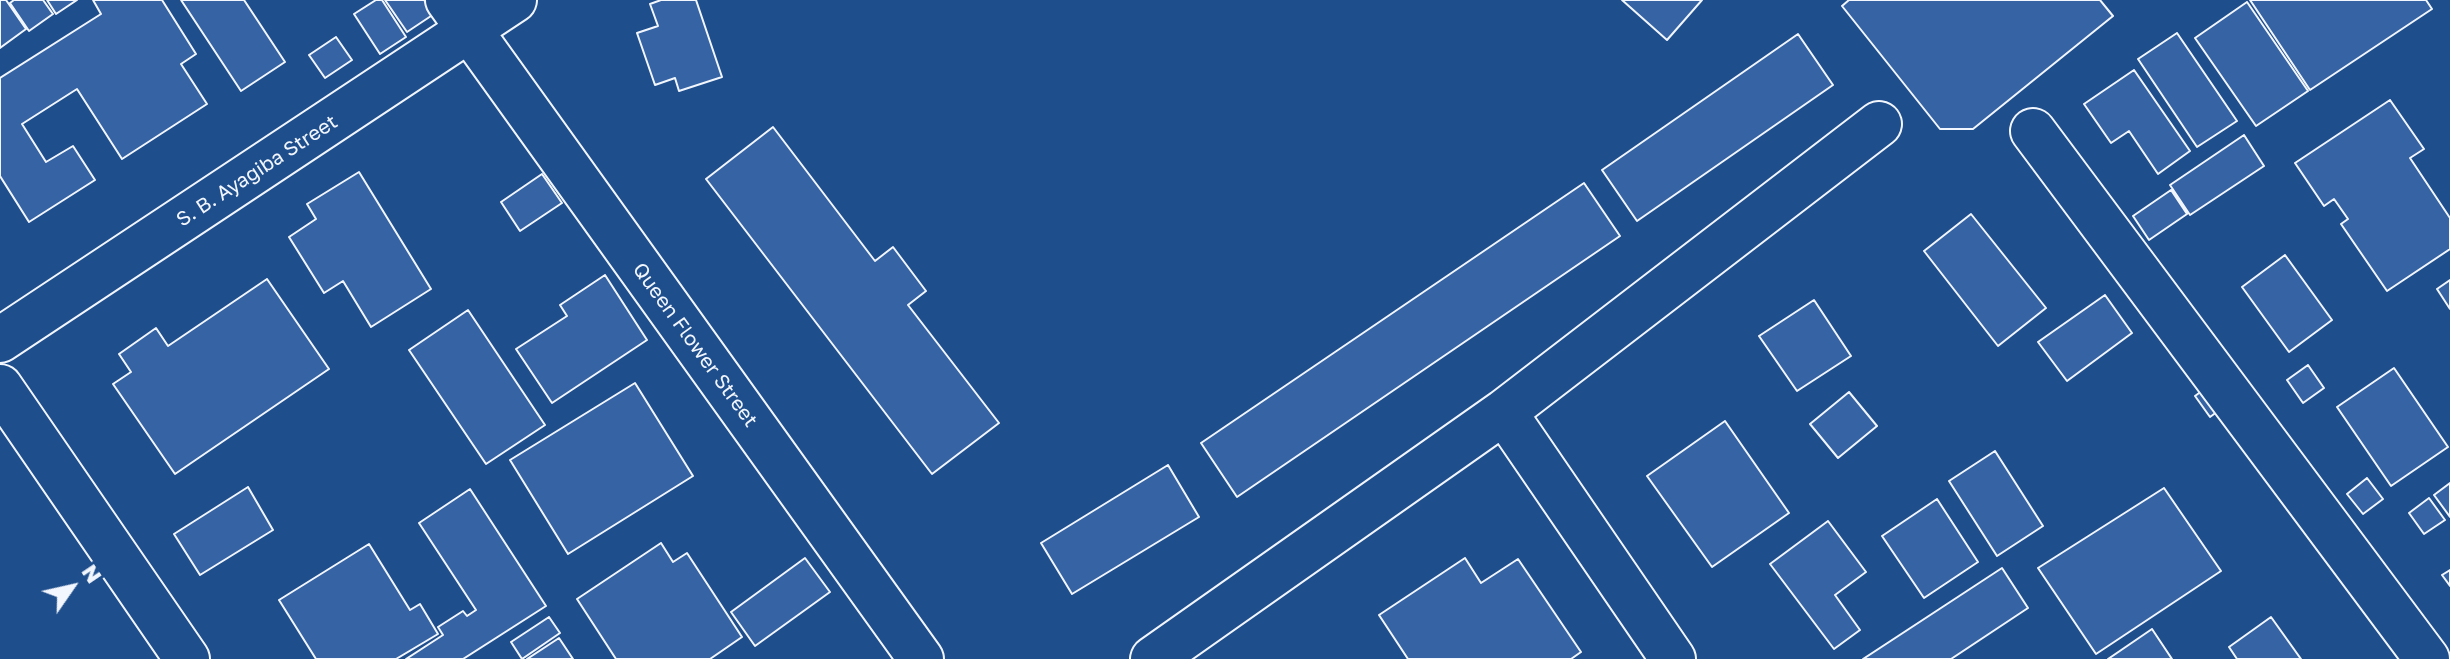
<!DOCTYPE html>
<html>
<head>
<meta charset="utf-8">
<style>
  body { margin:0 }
  #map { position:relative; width:2450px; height:659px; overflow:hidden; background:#1f4e8c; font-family:"Golos Text",sans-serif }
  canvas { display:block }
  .north { position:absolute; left:32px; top:547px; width:80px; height:80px; -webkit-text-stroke:6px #1f4e8c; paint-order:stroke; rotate:56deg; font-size:22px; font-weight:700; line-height:32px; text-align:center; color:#f2f6ff }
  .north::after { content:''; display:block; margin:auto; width:28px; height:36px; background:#f2f6ff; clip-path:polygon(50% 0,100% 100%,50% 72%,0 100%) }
</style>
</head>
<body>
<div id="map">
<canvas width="2450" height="659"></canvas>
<div class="north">N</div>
</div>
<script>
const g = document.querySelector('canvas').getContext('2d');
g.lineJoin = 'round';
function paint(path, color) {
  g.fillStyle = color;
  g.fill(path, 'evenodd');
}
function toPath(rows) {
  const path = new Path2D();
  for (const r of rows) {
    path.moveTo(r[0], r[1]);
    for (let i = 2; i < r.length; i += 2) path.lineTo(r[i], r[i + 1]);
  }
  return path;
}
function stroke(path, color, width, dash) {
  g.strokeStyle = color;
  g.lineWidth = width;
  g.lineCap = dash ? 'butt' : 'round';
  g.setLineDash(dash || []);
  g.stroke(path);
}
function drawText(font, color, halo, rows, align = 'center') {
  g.font = font + ' "Golos Text",sans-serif';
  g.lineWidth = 6;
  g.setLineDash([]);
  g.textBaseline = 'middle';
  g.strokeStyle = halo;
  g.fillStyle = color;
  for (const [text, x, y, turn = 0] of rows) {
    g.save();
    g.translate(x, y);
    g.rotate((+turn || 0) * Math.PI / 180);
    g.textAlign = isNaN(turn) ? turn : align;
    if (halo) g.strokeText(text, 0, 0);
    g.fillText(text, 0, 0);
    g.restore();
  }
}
const building = toPath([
  [0,0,6,0,26,29,0,48,0,0],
  [14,0,43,0,53,14,29,31,10,3,14,0],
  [47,0,77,0,56,14,47,0],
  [93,0,162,0,196,54,181,64,207,104,122,159,77,89,22,124,46,162,73,146,95,180,29,222,0,176,0,78,101,14,93,0],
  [181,0,244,0,285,62,241,91,181,0],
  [376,0,382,0,406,37,380,54,354,14,376,0],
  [385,0,424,0,434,14,407,32,385,0],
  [661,0,696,0,722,77,679,91,675,78,655,85,637,33,658,26,650,4,661,0],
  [1622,0,1702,0,1667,40,1622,0],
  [1849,0,2100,0,2113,16,1973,129,1940,129,1842,6,1849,0],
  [2250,0,2426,0,2432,9,2310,90,2250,0],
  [2247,2,2308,91,2256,126,2195,38,2247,2],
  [2177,33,2237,121,2197,147,2138,59,2177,33],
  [1798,34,1833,85,1637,221,1602,170,1798,34],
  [336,37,352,60,325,78,309,55,336,37],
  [2134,70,2190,151,2158,174,2129,131,2111,143,2084,104,2134,70],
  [2390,100,2424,149,2410,158,2450,218,2450,249,2387,291,2341,224,2348,219,2334,199,2324,206,2295,163,2390,100],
  [773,127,875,261,893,247,926,291,908,305,999,423,932,474,706,179,773,127],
  [2244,135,2264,166,2190,215,2170,185,2244,135],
  [359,172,431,289,371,327,343,281,324,293,289,237,316,219,307,204,359,172],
  [542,174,562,203,520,231,501,202,542,174],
  [1584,183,1620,236,1237,497,1201,443,1584,183],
  [2171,190,2187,214,2149,240,2133,216,2171,190],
  [1971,214,2046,308,1998,346,1924,251,1971,214],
  [2285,255,2332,320,2289,352,2242,287,2285,255],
  [605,275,647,340,552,403,516,349,567,316,560,305,605,275],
  [267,279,329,369,175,474,113,384,131,372,119,354,156,328,168,346,267,279],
  [2450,280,2450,309,2437,289,2450,280],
  [2105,295,2132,333,2067,381,2038,342,2105,295],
  [1814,300,1851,356,1797,391,1759,336,1814,300],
  [468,310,545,425,486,464,409,350,468,310],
  [2308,365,2324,388,2303,403,2287,380,2308,365],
  [2394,368,2448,447,2391,486,2337,407,2394,368],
  [2214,382,2229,403,2210,417,2195,396,2214,382],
  [635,383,693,476,568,554,510,460,635,383],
  [1849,392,1877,426,1838,458,1810,424,1849,392],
  [1725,421,1789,513,1712,567,1647,476,1725,421],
  [1995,451,2043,526,1997,556,1949,481,1995,451],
  [1168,465,1199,517,1072,594,1041,543,1168,465],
  [2367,478,2383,499,2363,514,2347,494,2367,478],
  [2450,483,2450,517,2434,495,2450,483],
  [248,487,273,530,200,575,174,534,248,487],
  [2164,488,2221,571,2096,654,2038,568,2164,488],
  [470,489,546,606,463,659,406,659,443,635,438,627,463,611,467,616,476,610,419,523,470,489],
  [2429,498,2445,520,2424,534,2409,513,2429,498],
  [1937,499,1978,562,1924,598,1882,536,1937,499],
  [1828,521,1866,572,1835,595,1860,630,1834,649,1770,564,1828,521],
  [661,543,673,562,687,553,742,637,710,659,616,659,577,599,661,543],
  [369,544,410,610,420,604,438,634,396,659,316,659,279,600,369,544],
  [805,558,830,592,755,646,731,612,805,558],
  [1465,558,1481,583,1518,559,1581,652,1571,659,1408,659,1379,615,1465,558],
  [2002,568,2028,608,1951,659,1863,659,2002,568],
  [2450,570,2450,586,2442,575,2450,570],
  [549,617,560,633,522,659,511,642,549,617],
  [2271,617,2301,659,2237,659,2229,647,2271,617],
  [2152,629,2172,659,2108,659,2152,629],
  [559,638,573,659,527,659,559,638]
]);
const minor = toPath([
  [448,0,921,659],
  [2033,131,2427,659],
  [0,340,514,0],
  [0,387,187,659],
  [1504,412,1673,659],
  [1153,659,1504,412,1879,124]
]);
const streetNames = [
  ["S. B. Ayagiba Street",257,171,-33],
  ["Queen Flower Street",695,345,54]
];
paint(building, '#3563a3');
stroke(building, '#f2f6ff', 2);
stroke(minor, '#f2f6ff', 48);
stroke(minor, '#1f4e8c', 44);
drawText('20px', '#f2f6ff', '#1f4e8c', streetNames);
</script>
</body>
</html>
